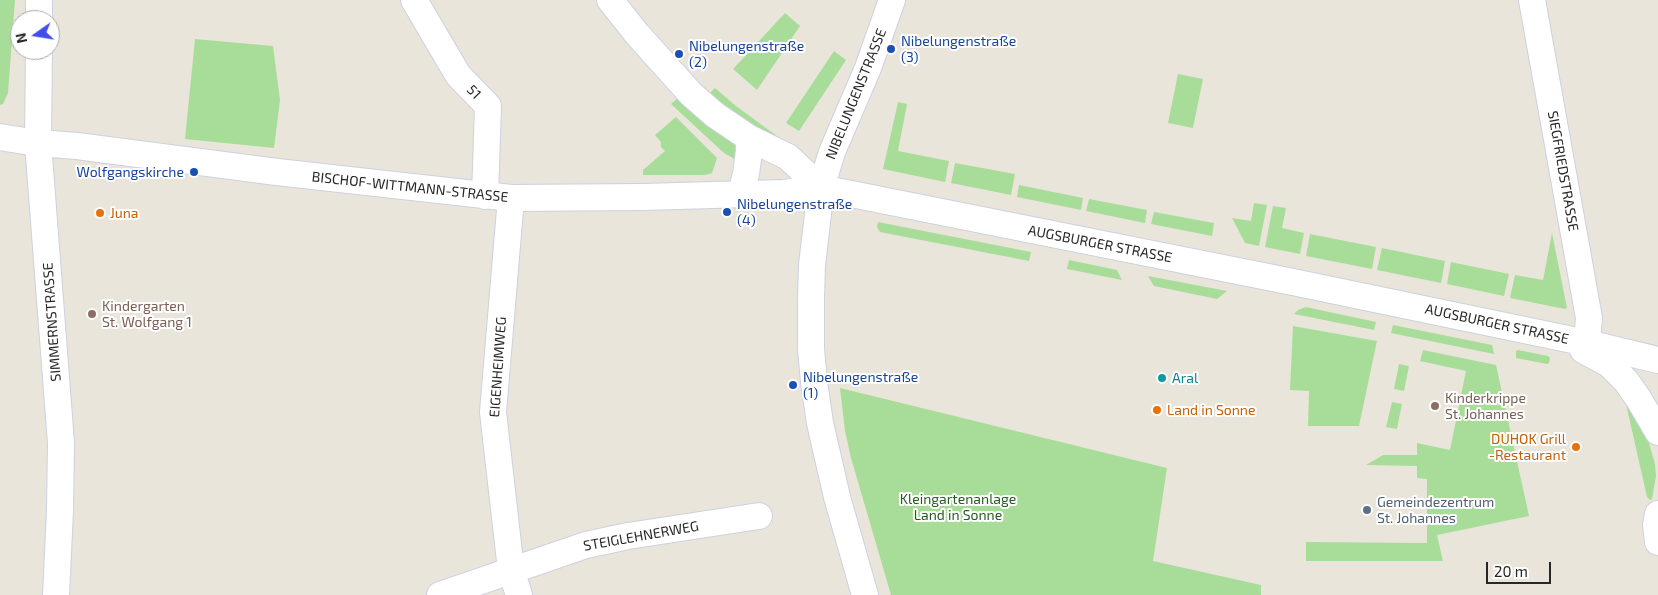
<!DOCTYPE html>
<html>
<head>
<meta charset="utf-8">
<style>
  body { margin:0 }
  #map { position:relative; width:1658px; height:595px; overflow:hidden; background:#e9e5da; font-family:"Exo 2",sans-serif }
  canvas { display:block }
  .north { position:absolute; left:10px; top:10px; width:50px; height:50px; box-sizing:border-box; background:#fff; border:1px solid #a9a9a9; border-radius:50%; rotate:257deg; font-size:14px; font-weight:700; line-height:20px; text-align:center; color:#272727 }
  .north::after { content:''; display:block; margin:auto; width:18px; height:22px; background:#434ded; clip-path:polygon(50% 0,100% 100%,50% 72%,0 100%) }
  .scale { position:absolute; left:1486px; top:562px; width:65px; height:22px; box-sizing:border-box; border:2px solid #272727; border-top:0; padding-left:6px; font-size:15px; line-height:18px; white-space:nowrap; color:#272727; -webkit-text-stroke:4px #fff; paint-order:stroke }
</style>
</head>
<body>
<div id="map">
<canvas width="1658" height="595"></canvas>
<div class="north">N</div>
<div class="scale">20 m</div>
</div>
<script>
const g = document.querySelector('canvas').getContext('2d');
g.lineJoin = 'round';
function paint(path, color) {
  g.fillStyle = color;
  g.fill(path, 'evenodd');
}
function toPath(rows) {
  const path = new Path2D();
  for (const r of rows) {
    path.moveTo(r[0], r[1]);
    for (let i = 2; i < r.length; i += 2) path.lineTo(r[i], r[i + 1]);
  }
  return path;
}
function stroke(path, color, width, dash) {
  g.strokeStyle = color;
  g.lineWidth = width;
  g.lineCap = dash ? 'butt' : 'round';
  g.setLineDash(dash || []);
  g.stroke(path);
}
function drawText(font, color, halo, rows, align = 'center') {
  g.font = font + ' "Exo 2",sans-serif';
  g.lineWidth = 4;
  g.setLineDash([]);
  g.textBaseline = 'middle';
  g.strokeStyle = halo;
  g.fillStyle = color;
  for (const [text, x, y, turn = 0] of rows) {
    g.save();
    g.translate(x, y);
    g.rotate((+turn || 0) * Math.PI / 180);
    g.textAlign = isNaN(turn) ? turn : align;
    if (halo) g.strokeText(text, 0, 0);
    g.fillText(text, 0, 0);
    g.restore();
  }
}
const green = toPath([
  [0,0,15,0,8,93,3,104,0,105],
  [785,13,800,26,757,90,733,69],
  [195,39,273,46,280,100,274,148,185,139],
  [834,51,846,60,799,131,786,123],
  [1178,74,1203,79,1193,128,1168,123],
  [715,88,736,106,781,139,765,132,731,111,710,93],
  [678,98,730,140,736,146,738,155,738,161,724,153,671,104],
  [898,102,907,104,898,151,949,161,945,182,883,169],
  [676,117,717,158,712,173,705,175,643,175,643,170,665,151,661,147,661,142,655,135],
  [955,163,1015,174,1011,195,951,183],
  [1019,185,1083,198,1081,210,1017,197],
  [1089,199,1147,210,1145,223,1086,211],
  [1254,203,1267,205,1259,246,1245,243,1232,218,1251,221],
  [1273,206,1286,208,1282,228,1304,233,1300,254,1265,247],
  [1154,212,1214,223,1212,236,1151,224],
  [878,222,1031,252,1029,261,880,232,877,227],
  [1552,233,1567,308,1565,309,1510,298,1515,275,1543,280],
  [1310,234,1376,247,1372,269,1306,256],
  [1382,248,1445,261,1441,283,1377,270],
  [1069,260,1117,270,1122,280,1067,269],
  [1451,262,1509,274,1504,296,1447,284],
  [1148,276,1227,291,1217,299,1154,286],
  [1306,307,1376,322,1374,330,1294,314,1298,310],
  [1393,325,1492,345,1494,354,1391,333],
  [1293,326,1377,341,1359,426,1308,426,1309,391,1290,390],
  [1423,350,1496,365,1529,516,1437,535,1443,561,1306,561,1306,542,1427,543,1427,479,1417,478,1417,466,1366,465,1383,455,1417,455,1417,443,1450,450,1466,371,1420,361],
  [1518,350,1548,356,1550,358,1549,363,1547,364,1516,358,1516,351],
  [1399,364,1409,366,1404,391,1394,389],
  [840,388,1167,468,1153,561,1261,585,1261,595,891,595,851,458,845,431],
  [1392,402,1402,404,1397,429,1386,427],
  [1626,404,1639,415,1649,443,1655,464,1656,476,1652,499,1650,500,1647,497]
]);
const minor = toPath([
  [414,0,458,75,488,106,485,196],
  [610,0,637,34,691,94,715,115,749,138,788,157,821,188,1288,281,1587,343,1658,360],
  [1532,0,1589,318,1587,343],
  [39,20,39,0],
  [39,50,38,143,61,443,60,511,56,595],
  [0,137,38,143,77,146,277,172,511,198,643,197,784,193,821,188],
  [741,193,746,174,749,151,749,138],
  [511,198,493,412,511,570,519,595],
  [1583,350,1609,364,1626,381,1638,398,1658,432],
  [1658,514,1656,525,1658,542],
  [440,595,586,545,628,536,759,516],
  [865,595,837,497,820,423,814,382,811,349,811,298,812,265,821,188,832,152,868,68,892,0]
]);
const markers = [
  [891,49,5,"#1a4fb4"],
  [679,54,5,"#1a4fb4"],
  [194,172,5,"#1a4fb4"],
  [727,212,5,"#1a4fb4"],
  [100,213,5,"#e8710a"],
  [92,314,5,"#8d6e63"],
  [1162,378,5,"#0f9aa8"],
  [793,385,5,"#1a4fb4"],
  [1435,406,5,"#8d6e63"],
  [1157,410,5,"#e8710a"],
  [1576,447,5,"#e8710a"],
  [1367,510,5,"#5c6f8a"]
];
const transitNames = [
  ["Nibelungenstraße",901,41],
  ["(3)",901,57],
  ["Nibelungenstraße",689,46],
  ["(2)",689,62],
  ["Wolfgangskirche",184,172,"right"],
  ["Nibelungenstraße",737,204],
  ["(4)",737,220],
  ["Nibelungenstraße",803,377],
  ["(1)",803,393]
];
const streetNames = [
  ["51",474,92,46],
  ["NIBELUNGENSTRASSE",856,94,-68],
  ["SIEGFRIEDSTRASSE",1563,171,80],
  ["BISCHOF-WITTMANN-STRASSE",410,187,6],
  ["AUGSBURGER STRASSE",1100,244,11],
  ["SIMMERNSTRASSE",52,322,-94],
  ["AUGSBURGER STRASSE",1497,324,12],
  ["EIGENHEIMWEG",498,367,-86],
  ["STEIGLEHNERWEG",641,536,-10]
];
const foodNames = [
  ["Juna",110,213],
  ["Land in Sonne",1167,410],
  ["DUHOK Grill",1566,439,"right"],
  ["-Restaurant",1566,455,"right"]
];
const educationNames = [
  ["Kindergarten",102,306],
  ["St. Wolfgang 1",102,322],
  ["Kinderkrippe",1445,398],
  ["St. Johannes",1445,414]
];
const cultureNames = [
  ["Aral",1172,378]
];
const parkNames = [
  ["Kleingartenanlage",958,499],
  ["Land in Sonne",958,515]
];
const serviceNames = [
  ["Gemeindezentrum",1377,502],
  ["St. Johannes",1377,518]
];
paint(green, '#a8dd99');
stroke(minor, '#cfd0e0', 28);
stroke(minor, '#fff', 26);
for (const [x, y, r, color] of markers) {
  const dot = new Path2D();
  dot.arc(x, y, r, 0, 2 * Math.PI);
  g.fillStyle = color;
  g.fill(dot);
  stroke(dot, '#fff', 2);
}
drawText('14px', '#164399', '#fff', transitNames, 'left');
drawText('14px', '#272727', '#fff', streetNames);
drawText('14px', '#c56008', '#fff', foodNames, 'left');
drawText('14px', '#785e54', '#fff', educationNames, 'left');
drawText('14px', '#0d838f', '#fff', cultureNames, 'left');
drawText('14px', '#235e1e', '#fff', parkNames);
drawText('14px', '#4e5e75', '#fff', serviceNames, 'left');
</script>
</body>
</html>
